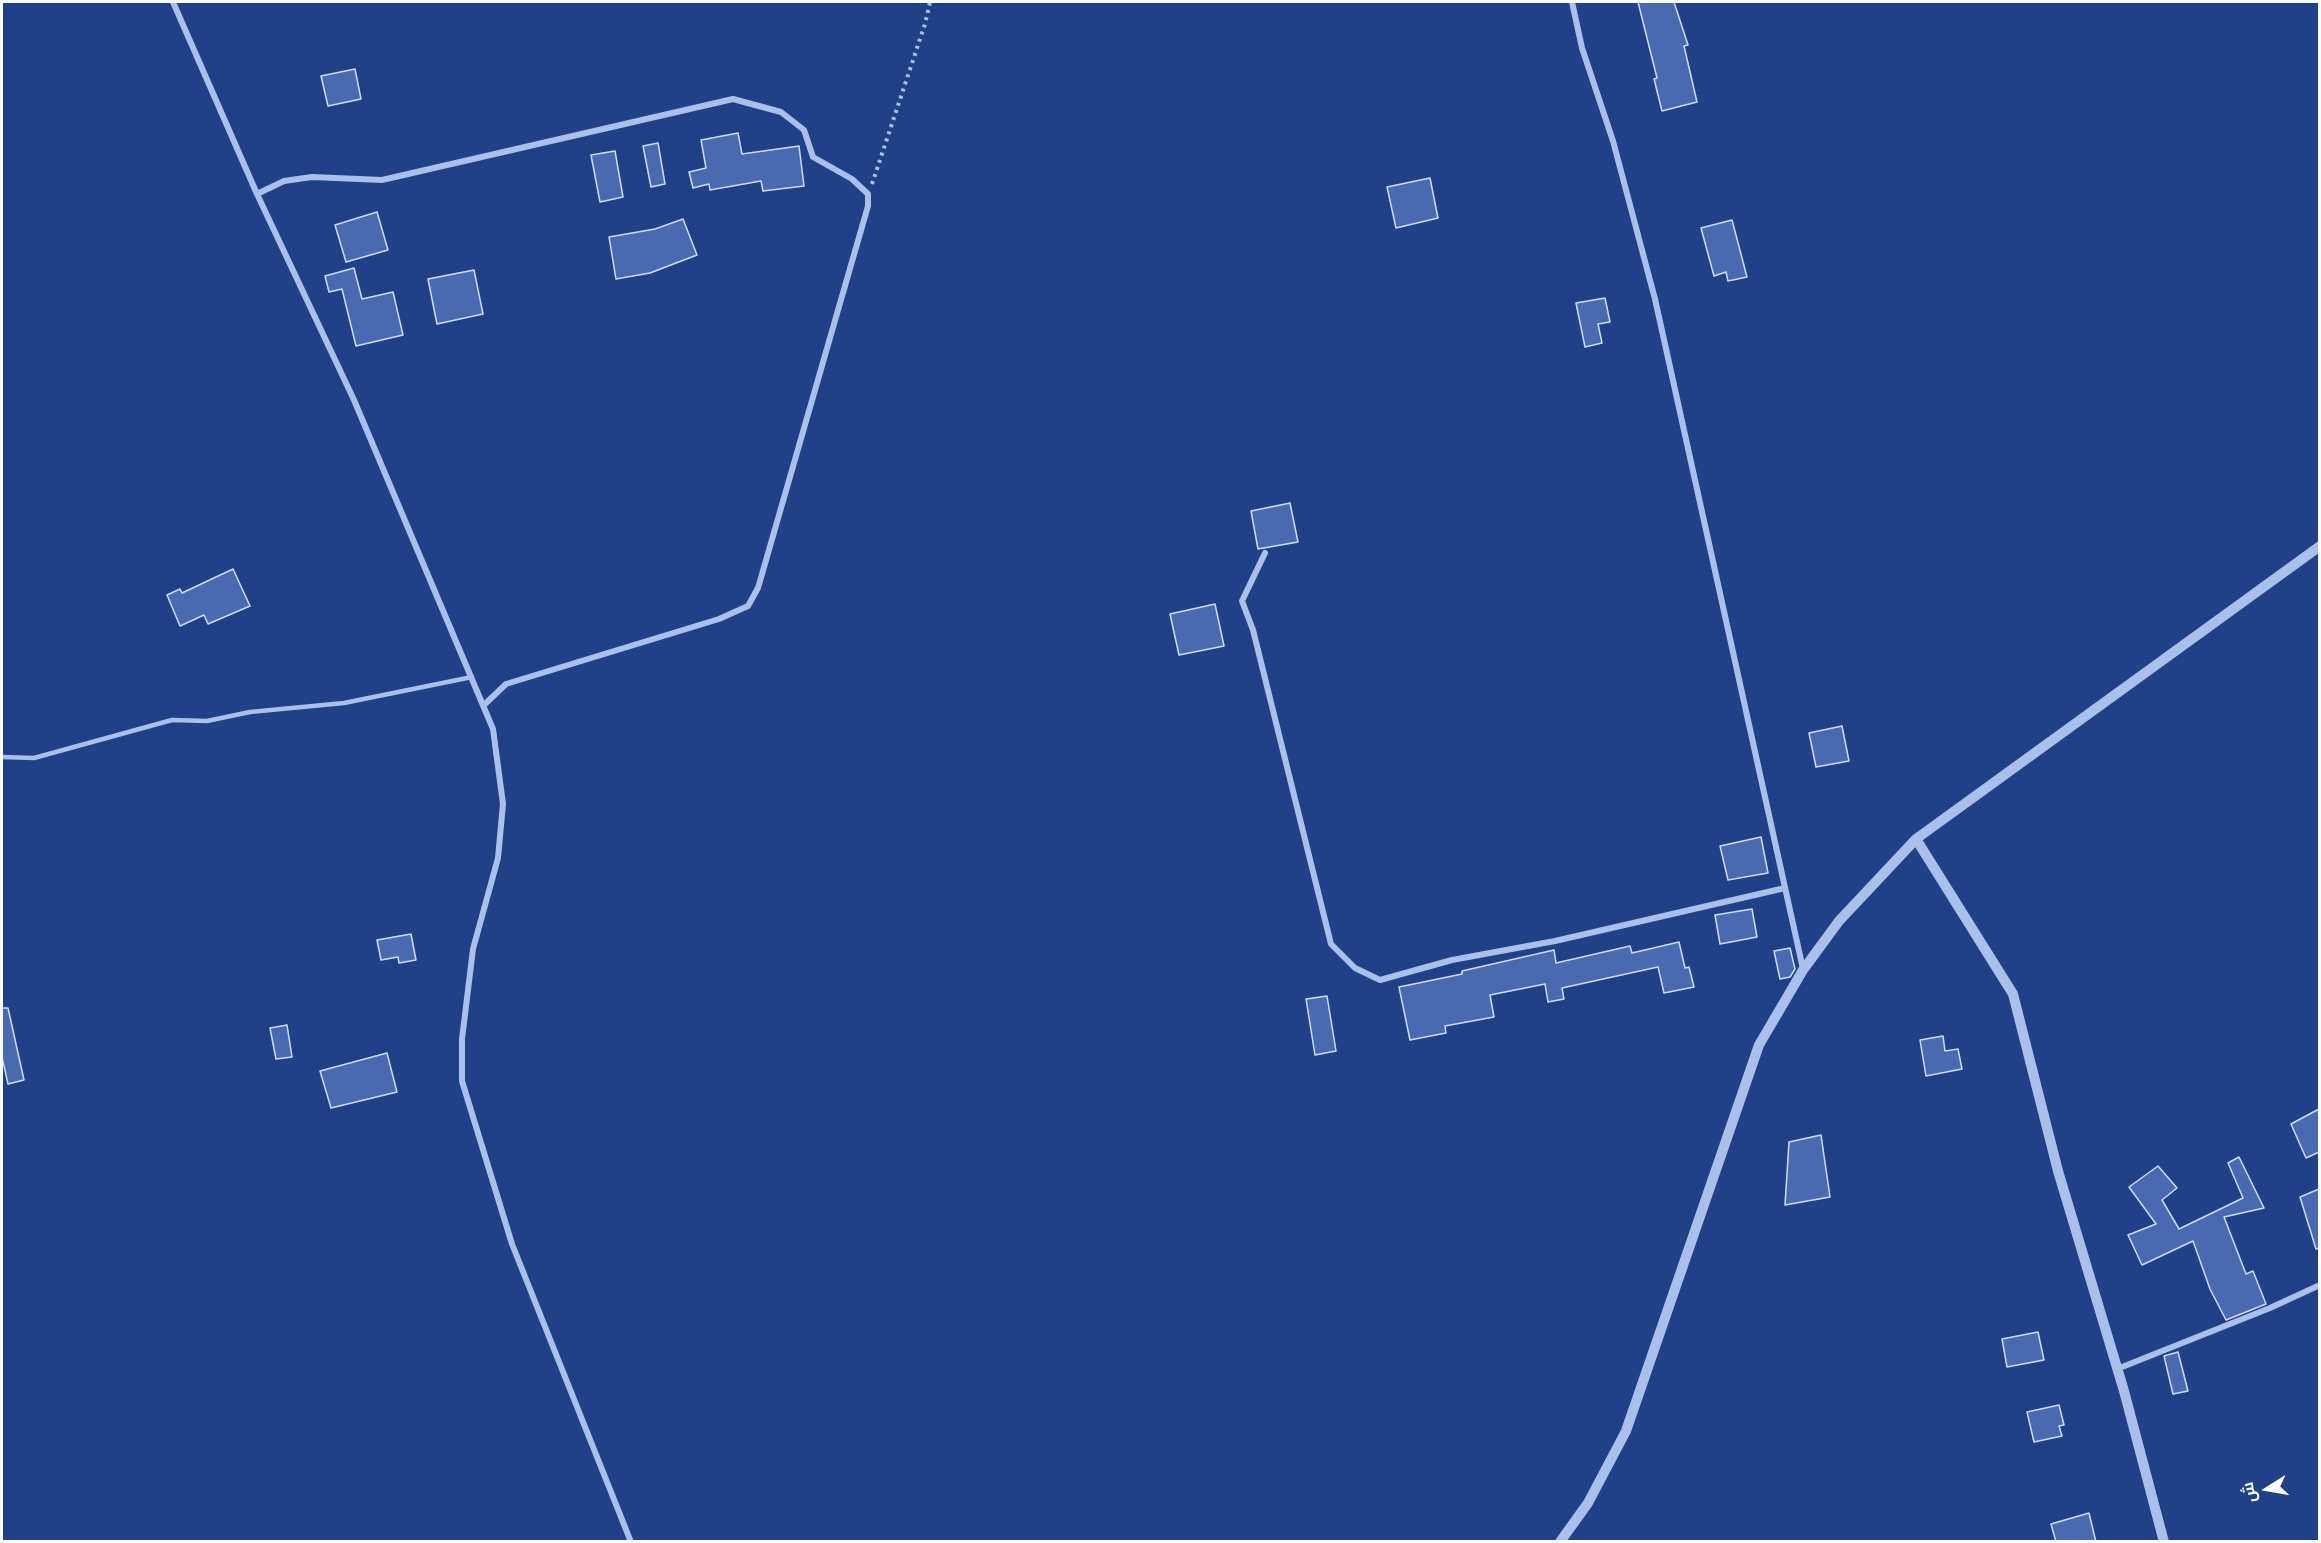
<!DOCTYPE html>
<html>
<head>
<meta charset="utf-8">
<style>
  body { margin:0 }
  #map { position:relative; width:2321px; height:1543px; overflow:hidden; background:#204187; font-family:Helvetica,Cairo,sans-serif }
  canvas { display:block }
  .frame { position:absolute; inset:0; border:3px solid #fff; pointer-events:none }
  .north { position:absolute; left:2237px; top:1459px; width:60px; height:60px; -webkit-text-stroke:4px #204187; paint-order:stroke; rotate:259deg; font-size:16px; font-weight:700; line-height:24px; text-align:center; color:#fff }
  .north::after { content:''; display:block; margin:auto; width:21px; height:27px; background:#fff; clip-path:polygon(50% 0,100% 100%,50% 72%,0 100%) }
</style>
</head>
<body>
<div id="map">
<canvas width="2321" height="1543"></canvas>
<div class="frame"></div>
<div class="north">ش</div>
</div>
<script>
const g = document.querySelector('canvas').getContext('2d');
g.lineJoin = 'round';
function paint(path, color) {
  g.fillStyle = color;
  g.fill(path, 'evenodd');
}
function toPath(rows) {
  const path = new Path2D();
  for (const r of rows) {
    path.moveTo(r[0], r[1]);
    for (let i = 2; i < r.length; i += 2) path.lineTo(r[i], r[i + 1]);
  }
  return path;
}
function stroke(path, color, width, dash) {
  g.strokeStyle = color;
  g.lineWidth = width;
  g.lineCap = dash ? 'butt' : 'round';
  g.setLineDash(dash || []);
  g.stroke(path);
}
const building = toPath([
  [1638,2,1674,2,1688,45,1684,46,1697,102,1662,111,1654,79,1657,78,1638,2],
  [355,69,361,99,328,106,321,76,355,69],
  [738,133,742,154,799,146,804,186,763,191,761,181,710,190,709,184,693,188,689,172,706,168,701,140,738,133],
  [658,143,665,184,651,187,643,146,658,143],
  [615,151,623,197,600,202,591,155,615,151],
  [1430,178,1438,218,1396,228,1387,187,1430,178],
  [377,212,388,250,346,262,335,225,377,212],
  [683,219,697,255,650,273,616,279,609,237,655,229,683,219],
  [1732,220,1747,277,1728,281,1726,272,1714,276,1701,228,1732,220],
  [354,268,362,299,393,292,403,335,356,346,342,289,329,292,325,276,354,268],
  [474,270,483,314,437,324,428,279,474,270],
  [1605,298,1610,322,1598,324,1602,343,1585,347,1576,303,1605,298],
  [1290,503,1298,542,1258,549,1251,511,1290,503],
  [233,569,250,606,208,624,204,615,180,626,167,595,180,589,182,593,233,569],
  [1215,604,1224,646,1179,655,1170,614,1215,604],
  [1842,726,1849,761,1816,767,1809,733,1842,726],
  [1761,837,1768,873,1728,880,1720,846,1761,837],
  [1752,909,1757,937,1720,944,1715,915,1752,909],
  [411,934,416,960,399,963,398,957,381,960,377,940,411,934],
  [1679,942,1685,968,1689,967,1694,987,1664,993,1658,967,1562,988,1564,999,1548,1002,1545,984,1490,995,1494,1017,1445,1026,1446,1033,1410,1040,1399,987,1462,974,1462,971,1554,950,1556,963,1630,946,1632,953,1679,942],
  [1790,948,1795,969,1790,977,1780,979,1774,951,1790,948],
  [1327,996,1336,1051,1315,1055,1306,999,1327,996],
  [2,1008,8,1008,24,1080,8,1084,2,1057,2,1008],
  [287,1025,292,1057,276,1059,270,1028,287,1025],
  [1943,1036,1945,1051,1958,1049,1962,1069,1926,1076,1920,1040,1943,1036],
  [387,1053,397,1092,331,1108,320,1071,387,1053],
  [2319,1109,2319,1152,2306,1158,2291,1124,2319,1109],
  [1821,1135,1830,1197,1785,1205,1789,1142,1821,1135],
  [2239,1157,2264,1208,2224,1217,2246,1274,2253,1271,2266,1304,2226,1320,2210,1289,2193,1241,2142,1265,2128,1235,2156,1224,2129,1187,2158,1166,2177,1188,2162,1200,2179,1229,2243,1198,2228,1163,2239,1157],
  [2319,1189,2319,1248,2316,1249,2300,1197,2319,1189],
  [2038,1332,2044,1360,2007,1367,2002,1339,2038,1332],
  [2178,1352,2188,1391,2173,1394,2164,1356,2178,1352],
  [2059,1405,2064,1425,2059,1426,2062,1436,2034,1442,2027,1412,2059,1405],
  [2089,1513,2096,1542,2056,1542,2051,1524,2089,1513]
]);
const path = toPath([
  [872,184,925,24,930,2]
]);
const service = toPath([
  [2,757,34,758,172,720,207,721,250,712,344,703,472,677]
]);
const minor = toPath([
  [173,2,257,194,354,400,493,729,503,804,498,858,473,949,462,1039,462,1081,512,1244,631,1542],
  [1572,2,1582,48,1613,141,1655,299,1803,969],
  [257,194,284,181,312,177,382,180,733,99,781,112,804,130,813,157,852,179,868,194,868,206,758,588,748,606,719,619,506,684,484,705],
  [1265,553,1242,601,1253,630,1331,944,1355,968,1380,980,1452,960,1555,941,1785,888],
  [2117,1369,2270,1308,2320,1285]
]);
const tertiary = toPath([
  [1916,839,2013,994,2058,1171,2124,1391,2164,1542],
  [1560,1542,1588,1503,1626,1431,1759,1045,1803,970,1839,921,1916,839,2320,546]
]);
paint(building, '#496ab0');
stroke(building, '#cfdcf8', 1.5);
stroke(path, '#aabfea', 4, [3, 4.5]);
stroke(service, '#aabfea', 4.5);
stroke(minor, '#aabfea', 6);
stroke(tertiary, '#aabfea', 10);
</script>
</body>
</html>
